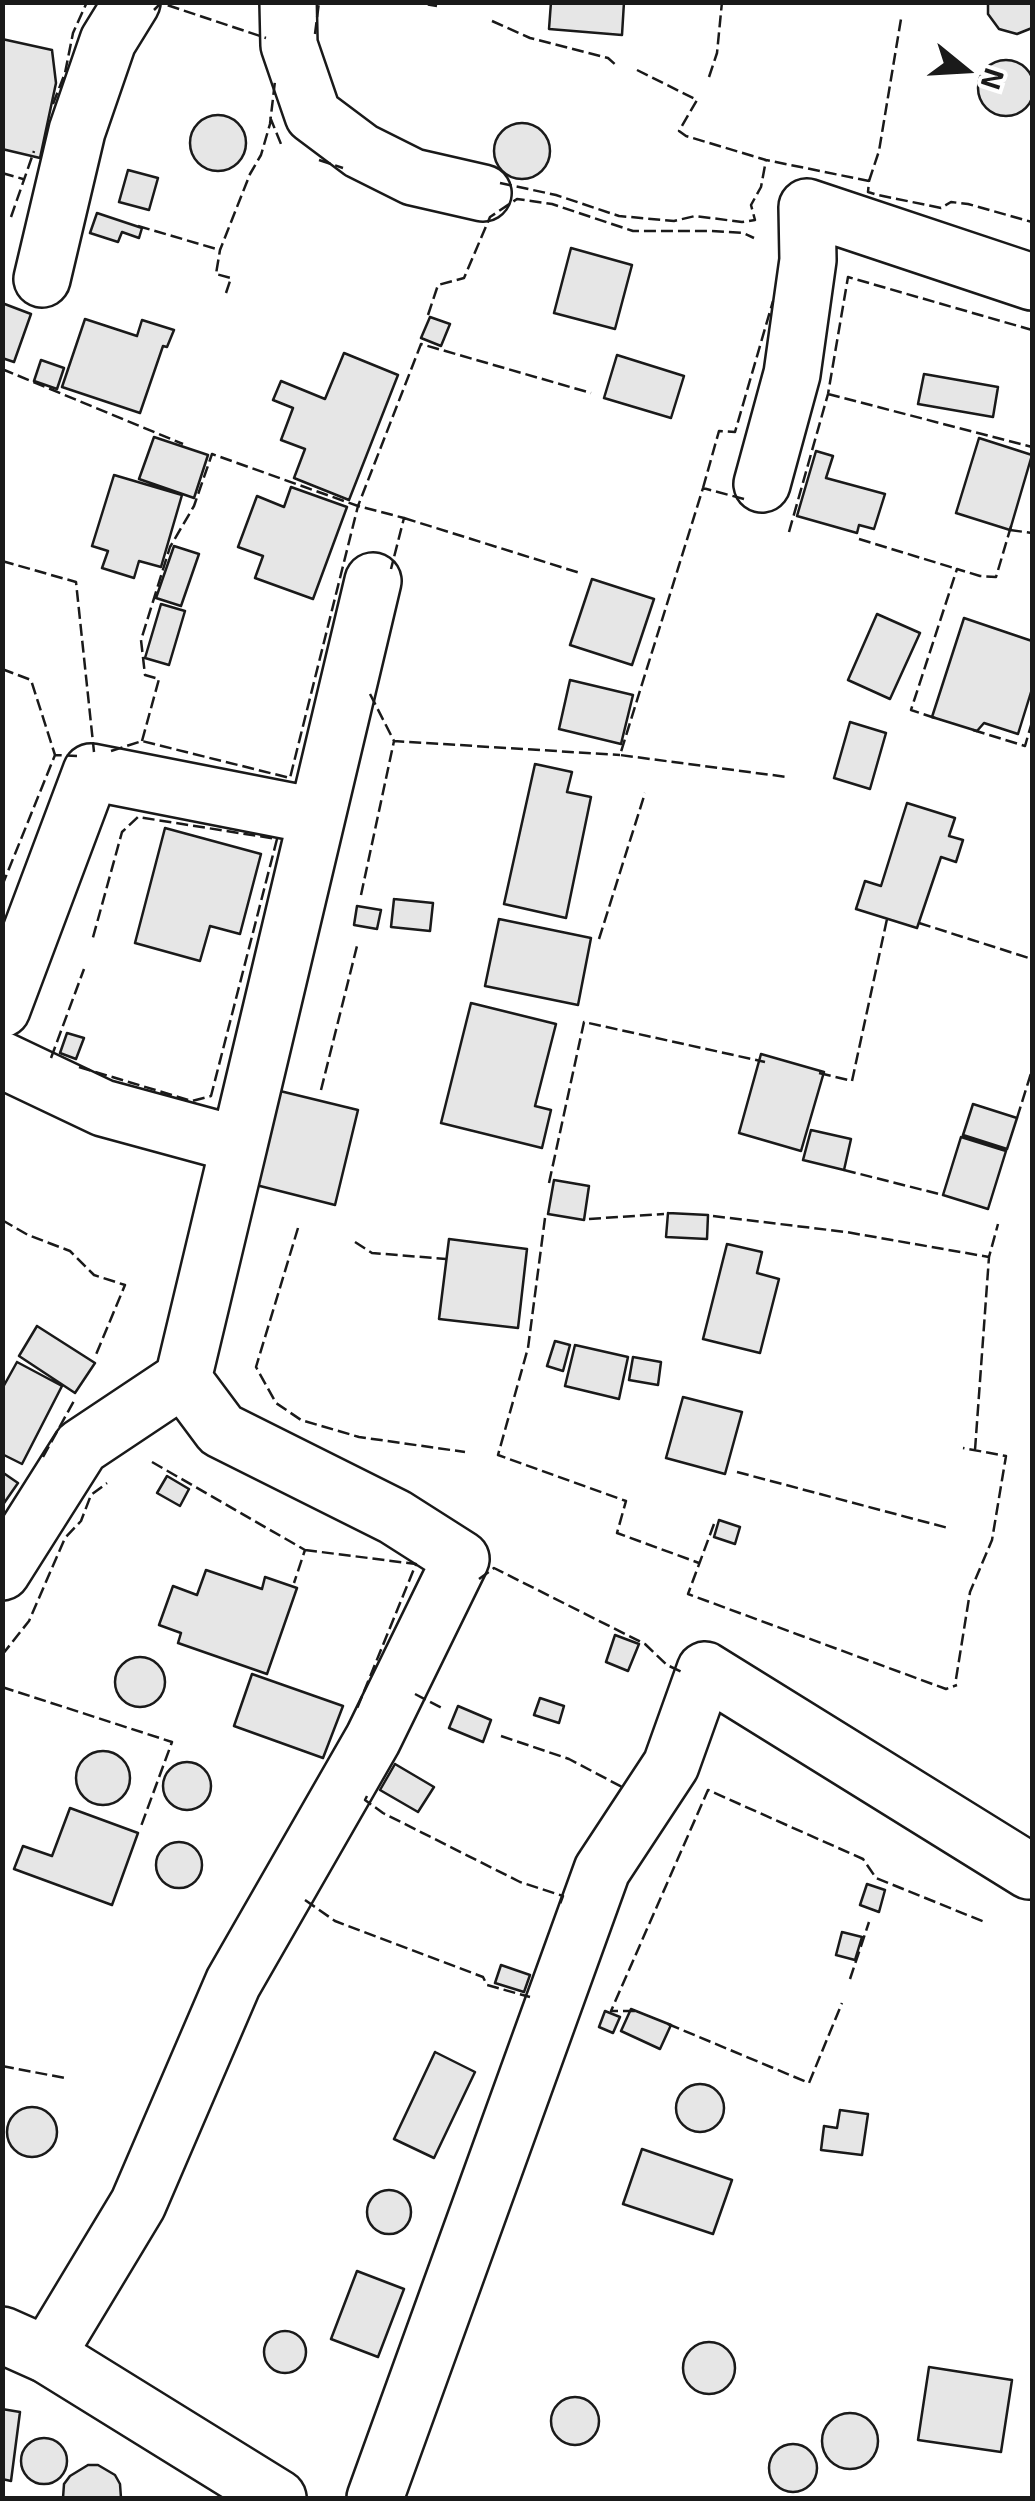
<!DOCTYPE html>
<html>
<head>
<meta charset="utf-8">
<style>
  body { margin:0 }
  #map { position:relative; width:1035px; height:2501px; overflow:hidden; background:#fff; font-family:"Exo 2",sans-serif }
  canvas { display:block }
  .frame { position:absolute; inset:0; border:5px solid #1a1a1a; pointer-events:none }
  .north { position:absolute; left:915px; top:20px; width:100px; height:100px; -webkit-text-stroke:8px #fff; paint-order:stroke; rotate:108deg; font-size:28px; font-weight:700; line-height:40px; text-align:center; color:#1a1a1a }
  .north::after { content:''; display:block; margin:auto; width:35px; height:45px; background:#1a1a1a; clip-path:polygon(50% 0,100% 100%,50% 72%,0 100%) }
</style>
</head>
<body>
<div id="map">
<canvas width="1035" height="2501"></canvas>
<div class="frame"></div>
<div class="north">N</div>
</div>
<script>
const g = document.querySelector('canvas').getContext('2d');
g.lineJoin = 'round';
function paint(path, color) {
  g.fillStyle = color;
  g.fill(path, 'evenodd');
}
function toPath(rows) {
  const path = new Path2D();
  for (const r of rows) {
    if (r.length === 3) {
      path.moveTo(r[0] + r[2], r[1]);
      path.arc(r[0], r[1], r[2], 0, 2 * Math.PI);
      continue;
    }
    path.moveTo(r[0], r[1]);
    for (let i = 2; i < r.length; i += 2) path.lineTo(r[i], r[i + 1]);
  }
  return path;
}
function stroke(path, color, width, dash) {
  g.strokeStyle = color;
  g.lineWidth = width;
  g.lineCap = dash ? 'butt' : 'round';
  g.setLineDash(dash || []);
  g.stroke(path);
}
const building = toPath([
  [551,2,624,2,622,35,549,29,551,2],
  [988,2,1032,2,1032,28,1017,34,999,29,988,14,988,2],
  [2,39,52,50,56,83,40,158,2,149,2,39],
  [1006,88,28],
  [218,143,28],
  [522,151,28],
  [128,170,158,178,149,210,119,202,128,170],
  [97,213,142,228,139,238,122,232,118,242,90,233,97,213],
  [571,248,632,265,615,329,554,313,571,248],
  [2,303,31,314,14,362,2,358,2,303],
  [430,317,450,324,441,346,421,338,430,317],
  [85,319,137,336,142,320,174,330,167,347,163,346,140,413,62,387,85,319],
  [344,353,398,375,349,500,294,478,305,449,281,440,293,408,273,400,281,381,325,399,344,353],
  [617,355,684,376,671,418,604,398,617,355],
  [41,360,64,368,57,389,34,381,41,360],
  [924,374,998,387,993,417,918,404,924,374],
  [154,437,208,455,194,498,139,479,154,437],
  [979,438,1032,455,1010,530,956,513,979,438],
  [816,451,833,456,826,478,885,494,874,529,859,525,857,533,797,516,816,451],
  [114,475,182,495,161,567,139,561,134,578,102,568,108,551,92,546,114,475],
  [291,487,347,507,313,599,255,578,263,556,238,547,257,496,284,507,291,487],
  [174,546,199,554,181,606,156,598,174,546],
  [592,579,654,599,632,665,570,645,592,579],
  [161,604,185,611,169,665,145,658,161,604],
  [877,614,920,633,890,699,848,680,877,614],
  [964,618,1032,641,1032,689,1018,734,984,723,977,731,932,717,964,618],
  [570,680,633,695,621,744,559,729,570,680],
  [850,722,886,733,870,789,834,778,850,722],
  [535,764,572,772,567,792,591,797,566,918,504,904,535,764],
  [907,803,955,818,949,836,963,840,956,862,941,857,917,928,856,909,865,881,881,886,907,803],
  [165,828,261,854,240,934,210,926,200,961,135,943,165,828],
  [394,899,433,903,430,931,391,927,394,899],
  [357,906,381,910,377,929,354,925,357,906],
  [499,919,591,938,578,1005,485,986,499,919],
  [471,1003,556,1024,535,1106,551,1110,542,1148,441,1123,471,1003],
  [67,1033,84,1038,76,1059,60,1053,67,1033],
  [761,1054,824,1072,801,1151,739,1133,761,1054],
  [280,1091,358,1110,335,1205,256,1185,280,1091],
  [973,1104,1017,1118,1007,1149,963,1135,973,1104],
  [811,1130,851,1139,844,1170,803,1160,811,1130],
  [961,1137,1006,1151,988,1209,943,1195,961,1137],
  [554,1180,589,1186,584,1220,548,1214,554,1180],
  [668,1213,708,1215,707,1239,666,1237,668,1213],
  [449,1239,527,1249,518,1328,439,1319,449,1239],
  [727,1244,762,1252,757,1273,779,1279,760,1353,703,1339,727,1244],
  [37,1326,95,1363,75,1393,19,1356,37,1326],
  [555,1341,570,1345,563,1371,547,1366,555,1341],
  [575,1345,628,1357,619,1399,565,1386,575,1345],
  [633,1357,661,1362,658,1385,629,1380,633,1357],
  [17,1362,62,1386,22,1464,2,1454,2,1389,17,1362],
  [683,1397,742,1412,725,1474,666,1458,683,1397],
  [2,1472,18,1483,2,1506,2,1472],
  [167,1476,189,1489,180,1506,157,1493,167,1476],
  [719,1520,740,1527,735,1544,714,1537,719,1520],
  [206,1570,262,1589,265,1577,297,1588,267,1674,178,1643,181,1633,159,1625,173,1586,197,1595,206,1570],
  [615,1635,639,1644,628,1671,606,1662,615,1635],
  [140,1682,25],
  [252,1674,343,1706,323,1758,234,1726,252,1674],
  [540,1698,564,1706,559,1723,534,1715,540,1698],
  [458,1706,491,1720,483,1742,449,1728,458,1706],
  [103,1778,27],
  [187,1786,24],
  [395,1764,434,1787,418,1812,380,1790,395,1764],
  [70,1808,138,1833,112,1905,14,1869,23,1846,52,1856,70,1808],
  [179,1865,23],
  [867,1884,885,1890,879,1912,860,1905,867,1884],
  [842,1932,862,1937,855,1960,836,1955,842,1932],
  [501,1965,530,1975,524,1992,495,1983,501,1965],
  [631,2009,671,2025,660,2049,621,2031,631,2009],
  [605,2011,620,2017,613,2033,599,2027,605,2011],
  [435,2052,475,2072,434,2158,394,2139,435,2052],
  [700,2108,24],
  [32,2132,25],
  [840,2110,868,2114,862,2155,821,2150,824,2126,837,2128,840,2110],
  [642,2149,732,2180,713,2234,623,2204,642,2149],
  [389,2212,22],
  [357,2271,404,2289,378,2357,331,2339,357,2271],
  [285,2352,21],
  [709,2368,26],
  [929,2367,1012,2380,1001,2452,918,2440,929,2367],
  [575,2421,24],
  [2,2409,20,2412,11,2481,2,2479,2,2409],
  [850,2441,28],
  [44,2461,23],
  [793,2468,24],
  [88,2465,98,2465,115,2475,120,2484,121,2498,63,2498,64,2484,70,2476,88,2465]
]);
const minor = toPath([
  [288,2,289,45,313,115,361,151,413,177,483,193],
  [42,279,77,131,108,41,132,2],
  [762,484,792,374,808,260,807,207,1032,282],
  [2,1009,91,772,315,816],
  [2,1060,103,1108,239,1145,183,1379,221,1430,395,1517,461,1559,373,1739,233,1983,138,2204,47,2355],
  [239,1145,373,581],
  [2,1572,81,1447,183,1379],
  [375,2498,602,1870,671,1765,705,1670,1029,1871]
]);
const major = toPath([
  [2,2335,47,2355,278,2498]
]);
const fence = toPath([
  [411,2,437,6],
  [154,10,161,3,266,38],
  [492,21,530,38,608,58,617,66],
  [315,34,319,2],
  [637,70,697,100,679,131,686,136,766,160,869,181,868,192,878,195,941,208,951,202,968,204,1032,222],
  [709,77,717,53,722,2],
  [53,104,65,73,73,33,87,2],
  [270,117,281,144],
  [319,160,343,168],
  [2,173,23,179],
  [869,181,879,151,901,19],
  [500,183,556,195,619,216,674,221,695,216,742,222,755,220,751,205,761,187,766,160],
  [11,217,34,151],
  [138,226,220,250],
  [226,293,231,278,216,274,220,250,250,174,261,155,270,124,275,81],
  [428,315,438,285,464,278,490,217,517,199,552,204,633,231,711,231,743,233,754,238],
  [2,369,183,444],
  [828,394,1032,447],
  [703,488,719,431,735,432,773,301],
  [744,499,703,488,620,755,787,777],
  [404,518,580,573],
  [1010,530,1032,533],
  [789,532,828,394,848,277,1032,330],
  [859,539,957,569],
  [2,561,76,582,94,752],
  [2,669,31,680,55,755],
  [370,694,394,741,620,755],
  [935,718,911,710,957,569,980,576,996,577,1012,523],
  [973,730,1025,746,1032,722],
  [142,741,159,679,145,675,141,640,170,547,194,506,212,454,358,506,404,518,391,569],
  [111,751,142,741,290,778,358,506,421,344,591,393],
  [2,886,55,755,77,756],
  [361,895,394,741],
  [919,923,1032,959],
  [599,939,645,793],
  [51,1058,84,969],
  [79,1067,192,1101,211,1096,277,839,138,817,122,832,92,941],
  [819,1073,852,1081,887,919],
  [321,1090,358,942],
  [1017,1118,1032,1070],
  [844,1170,943,1195],
  [549,1183,584,1022,765,1062],
  [713,1216,846,1232,989,1257],
  [545,1218,528,1348,498,1455,626,1501,617,1533,699,1563],
  [589,1219,664,1214],
  [2,1220,28,1235,70,1251,94,1275,125,1285,95,1357],
  [298,1228,256,1367,276,1403,301,1420,359,1437,465,1452],
  [355,1242,372,1253,446,1259],
  [975,1450,989,1257,998,1224],
  [43,1457,75,1399],
  [152,1462,305,1550,294,1583],
  [737,1472,948,1528],
  [714,1524,688,1594,946,1689,957,1685],
  [305,1550,416,1564,356,1711],
  [479,1579,494,1568,645,1644,667,1665,682,1672],
  [2,1655,29,1621,65,1538,81,1521,91,1495,107,1483],
  [956,1679,970,1592,992,1540,1006,1456,963,1448],
  [2,1687,172,1742,140,1829],
  [415,1694,442,1708],
  [501,1736,569,1759,624,1788],
  [367,1796,365,1800,383,1813,520,1882,563,1896,560,1904],
  [305,1900,335,1921,483,1977,487,1985,530,1997],
  [850,1979,869,1922],
  [635,2011,611,2011,708,1790,863,1859,876,1878,987,1923],
  [668,2024,809,2083,842,2003],
  [2,2066,65,2078]
]);
paint(building, '#e6e6e6');
stroke(building, '#1a1a1a', 2.5);
stroke(minor, '#1a1a1a', 60);
stroke(major, '#1a1a1a', 60);
stroke(minor, '#fff', 55);
stroke(major, '#fff', 55);
stroke(fence, '#1a1a1a', 2.5, [12, 5]);
</script>
</body>
</html>
